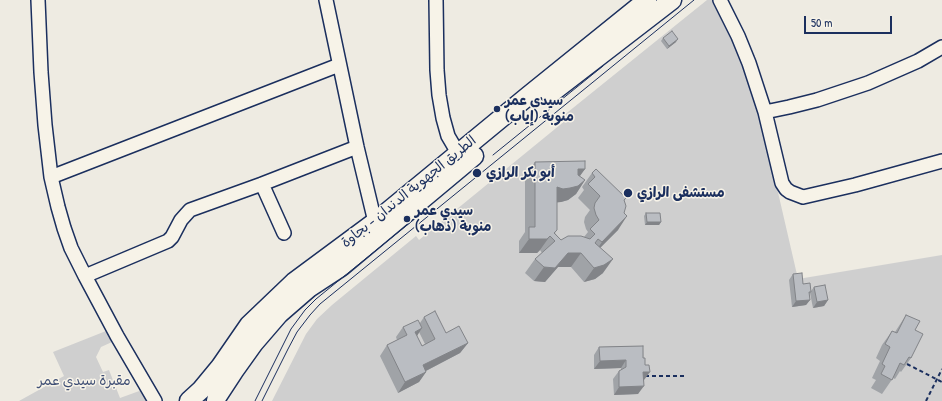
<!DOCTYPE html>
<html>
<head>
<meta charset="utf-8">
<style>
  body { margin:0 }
  #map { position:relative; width:942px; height:401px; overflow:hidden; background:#eeebe2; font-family:"Patrick Hand",sans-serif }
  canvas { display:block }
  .scale { position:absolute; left:804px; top:16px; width:88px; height:18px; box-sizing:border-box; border:2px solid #1b2f5e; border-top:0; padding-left:5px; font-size:12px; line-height:14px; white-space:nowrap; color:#1b2f5e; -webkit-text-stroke:3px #f7f3e8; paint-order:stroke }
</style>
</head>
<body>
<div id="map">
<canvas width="942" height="401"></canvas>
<div class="scale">50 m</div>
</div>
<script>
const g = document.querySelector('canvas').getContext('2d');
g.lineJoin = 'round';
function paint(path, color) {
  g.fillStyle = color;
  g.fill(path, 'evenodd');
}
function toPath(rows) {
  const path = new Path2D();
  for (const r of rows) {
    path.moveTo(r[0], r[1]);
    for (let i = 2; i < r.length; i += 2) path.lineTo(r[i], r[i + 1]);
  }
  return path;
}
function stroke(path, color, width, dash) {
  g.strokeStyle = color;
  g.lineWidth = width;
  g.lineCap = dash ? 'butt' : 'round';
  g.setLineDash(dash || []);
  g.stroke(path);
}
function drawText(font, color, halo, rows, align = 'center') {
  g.font = font + ' "Patrick Hand","Playpen Sans Arabic",sans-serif';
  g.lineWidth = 3;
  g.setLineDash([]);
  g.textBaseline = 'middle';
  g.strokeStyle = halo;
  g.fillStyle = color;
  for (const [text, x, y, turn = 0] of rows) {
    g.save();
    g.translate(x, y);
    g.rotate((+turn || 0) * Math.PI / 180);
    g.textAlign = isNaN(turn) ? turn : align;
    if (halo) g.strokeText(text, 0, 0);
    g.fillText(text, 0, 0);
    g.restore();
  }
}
const green = toPath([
  [707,0,717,0,743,61,768,149,798,279,942,255,942,401,272,401,306,334,317,319,332,305,416,236,419,240,566,120,563,116],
  [106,331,112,342,101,347,96,357,103,372,109,370,120,398,142,390,147,401,19,401,64,376,53,352]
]);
const path = toPath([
  [907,364,942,382],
  [645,376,685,376],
  [926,401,942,369]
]);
const street = toPath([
  [38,0,41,72,45,125,51,177,58,207,64,228,71,248,85,276,117,336,155,401],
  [326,0,357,147,375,222,379,228],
  [436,0,437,70,439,95,443,118,448,136,458,153],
  [720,0,738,36,749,63,765,112,782,183,786,189,790,192,803,197,855,185,942,161],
  [765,112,789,107,817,100,868,83,918,61,942,47],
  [51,177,339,65],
  [262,184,284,233],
  [85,276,168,241,172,237,181,220,190,210,262,184,357,147]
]);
const secondary = toPath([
  [550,94,672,0],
  [189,401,201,390,220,367,249,325,294,282,375,222,528,96,647,0],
  [216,401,217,397,234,371,254,343,279,314,309,288,341,267,474,156]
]);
const tram = toPath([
  [493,155,603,66],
  [255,401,291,329,305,310,316,299,417,217],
  [262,401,288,349,297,332,310,315,320,304,694,0]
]);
const wall = toPath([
  [663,38,676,42,667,49,661,41],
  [535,162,585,169,579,176,585,180,576,194,568,200,561,202,557,202,557,230,555,233,561,240,584,237,588,232,586,229,584,222,585,217,590,210,578,198,584,190,582,187,592,173,626,198,624,201,618,230,600,248,603,273,595,279,584,282,571,267,558,267,545,282,534,281,525,273,535,259,542,253,540,250,537,253,519,253,519,241,525,232,525,176],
  [646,213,661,222,659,225,645,225,644,216],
  [793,274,811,291,814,287,828,300,824,306,813,308,810,293,809,295,810,300,806,305,792,307,789,280],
  [906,315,915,330,911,358,901,372,900,371,895,379,893,378,882,394,871,388,876,380,872,378,880,361,876,358,882,345,892,331,895,332],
  [424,317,446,333,468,343,460,353,426,371,426,372,419,382,398,393,380,356,387,345,397,340,396,337,403,327,420,323],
  [419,332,425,344,422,346,417,336],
  [643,346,644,380,638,394,614,395,613,379,619,371,621,370,621,368,594,369,594,355,599,347]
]);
const shadedWall = toPath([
  [678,39,676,42,667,49,669,46],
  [578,169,585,169,575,183],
  [585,180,576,194,568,200,561,202,553,203,557,187],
  [627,216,618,230,592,256,602,242],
  [647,222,661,222,659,225,645,225],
  [550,236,540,250,537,253,519,253,529,239],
  [568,253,581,253,571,267,558,267,545,282,534,281,544,267],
  [613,259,603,273,595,279,584,282,594,268],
  [810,300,806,305,792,307,796,301],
  [828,300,824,306,813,308,817,302],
  [422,328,415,339,415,332],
  [468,343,460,353,416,376,423,365],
  [626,360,621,368,594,369,600,361],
  [426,372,419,382,398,393,405,382],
  [643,372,650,372,644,380,638,380],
  [644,386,638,394,614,395,619,387]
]);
const building = toPath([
  [672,31,678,39,669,46,663,38,672,31],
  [585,161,585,169,578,169,578,175,585,180,578,186,570,188,563,189,557,187,557,230,554,233,561,240,568,236,581,236,590,239,595,234,590,229,599,220,596,215,594,208,595,203,600,196,588,184,595,177,592,173,596,169,626,198,624,200,626,206,624,213,627,216,602,242,598,239,595,243,613,259,604,265,594,268,581,253,568,253,555,268,544,267,535,259,555,241,550,236,547,239,529,239,529,227,535,227,535,162,585,161],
  [646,213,660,213,661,222,647,222,646,213],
  [802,273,803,284,810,283,811,292,809,292,810,300,796,301,793,274,802,273],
  [825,285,828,300,817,302,814,287,825,285],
  [435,311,446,333,459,326,468,343,423,365,426,372,405,382,387,345,407,335,403,327,418,320,422,328,415,332,422,346,435,339,424,317,435,311],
  [906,315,920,321,915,330,923,334,911,358,909,357,904,365,900,363,892,380,881,374,885,366,882,364,890,347,885,344,892,331,897,333,906,315],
  [643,346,643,358,645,358,645,365,649,365,650,372,643,372,644,386,619,387,619,371,626,367,626,360,600,361,599,347,643,346]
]);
const markers = [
  [497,109,4,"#1b2f5e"],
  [477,173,5,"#1b2f5e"],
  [628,193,5,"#1b2f5e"],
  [407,219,4,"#1b2f5e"]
];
const poiNames = [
  ["سيدي عمر",505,101],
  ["منوبة (إياب)",505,117],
  ["أبو بكر الرازي",486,173],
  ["مستشفى الرازي",637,193],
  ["سيدي عمر",415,211],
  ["منوبة (ذهاب)",415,227]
];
const streetNames = [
  ["الطريق الجهوية الدندان - بجاوة",409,192,-39]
];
const parkNames = [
  ["مقبرة سيدي عمر",84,381]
];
paint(green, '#cfcfcf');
stroke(street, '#1b2f5e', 16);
stroke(secondary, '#1b2f5e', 21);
stroke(path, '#1b2f5e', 2, [4, 3]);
stroke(street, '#f7f3e8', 13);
stroke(secondary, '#f7f3e8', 18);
stroke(tram, '#1b2f5e', 1);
paint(wall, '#a0a3a7');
paint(shadedWall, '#828488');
paint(building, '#babdc2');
stroke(building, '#828488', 1);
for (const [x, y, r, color] of markers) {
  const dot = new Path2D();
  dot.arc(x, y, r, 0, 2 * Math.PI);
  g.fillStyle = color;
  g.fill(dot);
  stroke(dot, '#f7f3e8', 1.5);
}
drawText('bold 14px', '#1b2f5e', '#f7f3e8', poiNames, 'left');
drawText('14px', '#1b2f5e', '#f7f3e8', streetNames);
drawText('14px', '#3f4f75', '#f7f3e8', parkNames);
</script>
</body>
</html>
